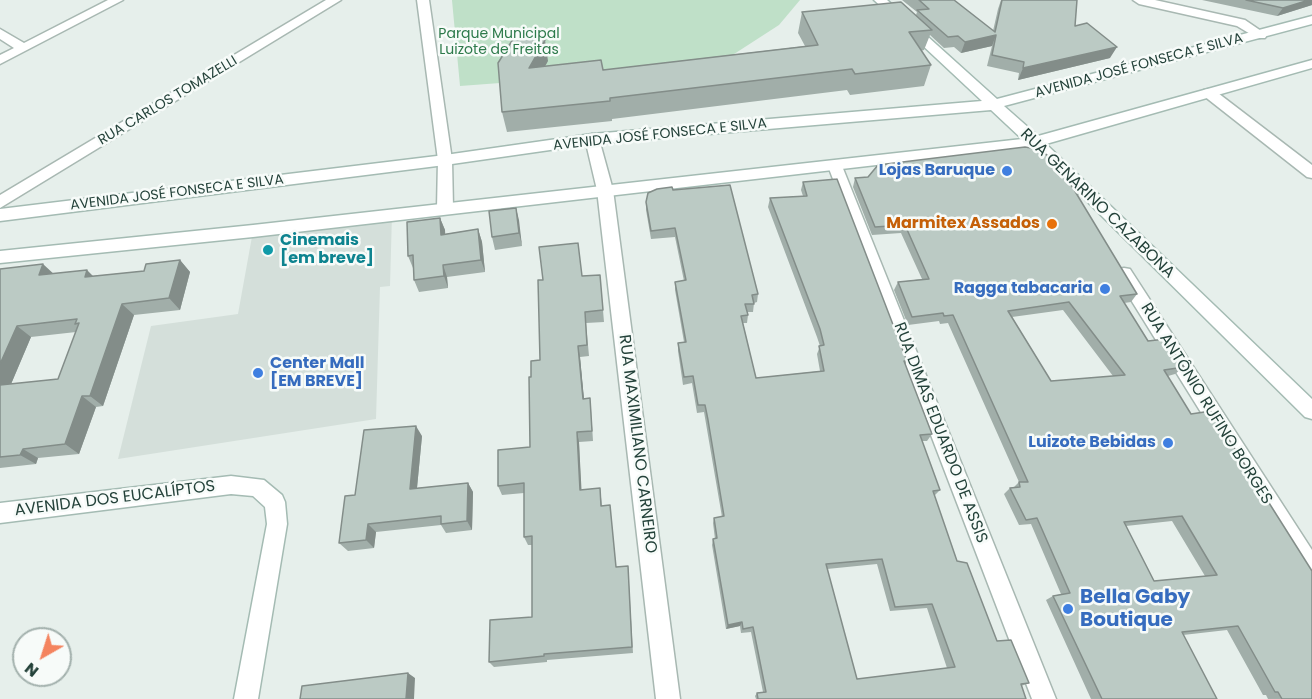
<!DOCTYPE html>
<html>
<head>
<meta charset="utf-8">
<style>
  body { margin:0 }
  #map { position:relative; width:1312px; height:699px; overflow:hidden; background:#e6efeb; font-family:Poppins,sans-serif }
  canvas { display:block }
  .north { position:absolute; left:12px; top:627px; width:60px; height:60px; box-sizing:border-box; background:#f7fbf9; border:2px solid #a3b1ad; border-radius:50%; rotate:219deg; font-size:16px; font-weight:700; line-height:24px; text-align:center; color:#24423a }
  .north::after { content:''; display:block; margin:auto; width:21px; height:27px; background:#f4845f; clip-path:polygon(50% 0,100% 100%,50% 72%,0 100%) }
</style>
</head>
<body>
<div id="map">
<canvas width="1312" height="699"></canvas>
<div class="north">N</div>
</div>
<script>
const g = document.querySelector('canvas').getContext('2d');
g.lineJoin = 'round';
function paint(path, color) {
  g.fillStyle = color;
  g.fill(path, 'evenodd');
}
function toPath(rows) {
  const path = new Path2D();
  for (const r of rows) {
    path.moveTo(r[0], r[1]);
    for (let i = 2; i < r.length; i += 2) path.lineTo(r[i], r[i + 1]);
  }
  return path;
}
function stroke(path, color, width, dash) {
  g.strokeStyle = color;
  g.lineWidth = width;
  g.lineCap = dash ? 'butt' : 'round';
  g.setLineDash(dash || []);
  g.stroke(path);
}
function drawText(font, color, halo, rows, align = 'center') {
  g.font = font + ' Poppins,sans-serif';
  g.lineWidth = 5;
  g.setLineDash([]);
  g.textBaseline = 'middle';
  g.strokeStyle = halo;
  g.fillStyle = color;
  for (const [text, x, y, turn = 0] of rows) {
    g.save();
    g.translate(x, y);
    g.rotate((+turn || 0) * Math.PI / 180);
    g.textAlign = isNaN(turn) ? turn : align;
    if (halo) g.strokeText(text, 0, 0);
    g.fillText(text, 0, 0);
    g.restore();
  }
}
const built = toPath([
  [392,214,390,286,380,287,376,419,118,459,151,326,238,314,253,231]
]);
const green = toPath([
  [452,0,800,0,779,25,714,67,460,86]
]);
const street = toPath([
  [108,0,123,0,0,64,0,55,14,48,0,39,0,29,24,43,108,0],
  [326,0,341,0,0,208,0,195,326,0],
  [417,0,429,0,452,160,453,208,451,212,445,214,439,212,437,208,438,160,417,0],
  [1133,0,1155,0,1245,20,1267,35,1265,38,1257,38,1237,26,1139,4,1133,0],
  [1209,89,1214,90,1312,165,1312,178,1307,177,1204,96,1202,93,1204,90,1209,89],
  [592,134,599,139,613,190,680,699,656,699,597,190,585,139,592,134],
  [835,161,842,166,1056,699,1032,699,828,166,835,161],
  [1124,268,1130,269,1312,550,1312,581,1304,578,1118,279,1116,274,1118,269,1124,268]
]);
const secondary = toPath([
  [874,0,887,0,997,99,1312,16,1312,24,1004,106,1038,136,1312,60,1312,68,1046,144,1312,399,1312,419,1305,417,1032,147,253,237,0,263,0,251,253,225,1022,139,991,110,592,144,445,165,0,221,0,209,445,155,592,134,982,101,874,0],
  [231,476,264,480,282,495,285,502,287,524,258,699,234,699,267,524,265,507,253,496,231,494,0,523,0,503,231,476]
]);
const wall = toPath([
  [902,0,954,0,993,31,998,9,1001,0,1077,0,1075,26,1110,58,1018,80,1019,73,987,66,992,46,961,53,954,47,944,48,930,35,924,50,921,51,931,65,924,86,850,95,847,90,612,119,612,121,507,132,502,112,548,61,545,66,603,70,805,46,798,33,802,12,916,15,917,12],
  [1202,0,1312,0,1312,5,1277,16],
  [855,178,1137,294,1131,302,1124,303,1148,341,1184,367,1175,374,1168,376,1312,699,1268,699,1266,695,1263,695,1227,630,1183,635,1217,699,1091,699,1046,600,1053,596,1061,594,1031,524,1019,525,1004,494,1010,488,1013,488,1019,482,948,323,940,324,939,321,908,325,894,290,898,282,922,279,901,233,872,235,853,187],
  [1063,310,1113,376,1051,381,1012,317],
  [1172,521,1205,576,1154,581,1126,526],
  [803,182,907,361,905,365,932,434,927,441,922,441,940,490,934,496,957,561,997,641,1029,683,1021,686,1026,699,756,699,755,696,757,693,763,692,751,632,741,633,740,626,726,629,712,545,713,539,715,539,713,523,714,518,722,517,704,412,697,413,692,383,683,385,678,351,678,343,684,342,675,290,675,282,684,281,675,237,651,239,646,210,646,202,673,190,758,294,757,302,754,303,753,312,747,312,748,315,747,323,743,323,756,378,820,371,817,354,820,346,817,337,768,207,770,198,803,196,801,190],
  [877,564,890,611,927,608,947,668,857,679,827,569],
  [516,208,522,246,495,250,492,237],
  [440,218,445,230,445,234,478,229,482,242,485,272,447,277,448,288,419,292,414,280,414,268,413,268,408,256],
  [180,260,190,272,180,310,134,315,103,406,96,407,79,454,38,458,36,464,0,468,0,269,93,276,144,271],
  [76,332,58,379,11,384,31,337],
  [600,275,604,322,586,323,589,356,580,357,584,399,591,409,593,441,579,442,581,490,600,488,602,506,610,505,616,567,628,566,633,653,547,660,547,662,494,667,489,662,532,617,532,545,528,545,524,537,524,493,502,495,498,486,530,447,531,377,582,276],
  [422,436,417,488,468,483,473,492,472,530,446,533,441,525,376,532,374,548,348,551,339,543,355,495]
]);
const shadedWall = toPath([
  [1309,0,1312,0,1312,5,1277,16,1283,8],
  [996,35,992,46,961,53,965,42],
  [545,40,548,61,532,89,529,68],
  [1117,47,1110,58,1018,80,1023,68],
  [516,208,519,220,522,246,519,233],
  [440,218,445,230,446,247,441,235],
  [478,229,482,242,485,272,481,260],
  [180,260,190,272,180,310,169,298],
  [43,264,56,276,39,275],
  [443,265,447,277,448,288,444,276],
  [87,270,99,282,85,277],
  [122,304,134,315,103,406,90,396],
  [17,326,31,337,6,396,0,392,0,364],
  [578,346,580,357,585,410,583,399],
  [82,396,96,407,79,454,65,444],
  [416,426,422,436,416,498,410,489],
  [577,432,579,442,582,499,580,490],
  [23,449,38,458,36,464,20,455],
  [468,483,473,492,472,530,467,521],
  [368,524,376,532,374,548,366,540],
  [742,622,740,626,726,629,728,625],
  [408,673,415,678,414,699,406,699]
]);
const building = toPath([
  [919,0,954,0,995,32,1002,0,1077,0,1075,26,1087,23,1117,47,1023,68,1024,62,992,55,996,35,965,42,958,36,948,37,917,10,929,9,919,0],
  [1246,0,1309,0,1283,8,1246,0],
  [901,2,932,30,909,32,931,65,855,74,852,69,610,98,610,101,502,112,498,63,515,36,545,40,529,68,601,60,603,70,818,45,802,12,901,2],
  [1025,147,1037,149,1047,155,1070,183,1137,294,1120,296,1148,341,1166,339,1184,367,1164,370,1191,414,1211,411,1312,571,1312,699,1282,699,1278,692,1275,692,1238,626,1182,632,1217,699,1102,699,1053,596,1070,593,1037,518,1026,520,1010,488,1020,487,1019,482,1028,482,953,315,944,316,943,313,912,317,898,282,929,279,905,225,875,227,855,178,868,177,878,165,1025,147],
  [1069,302,1125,375,1051,381,1008,311,1069,302],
  [1182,516,1217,575,1154,581,1124,522,1182,516],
  [837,179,907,361,904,361,932,434,920,435,940,490,933,491,957,561,967,563,997,641,1011,640,1029,683,1021,684,1026,699,758,699,757,693,766,692,753,627,743,629,742,622,728,625,713,539,717,538,714,518,724,516,708,420,705,405,698,405,693,376,684,377,678,343,686,342,675,282,686,280,675,228,651,231,646,202,648,193,657,189,672,187,673,190,730,185,758,294,752,295,754,304,745,304,748,315,741,316,756,378,824,371,819,346,824,345,820,329,770,198,807,196,803,182,837,179],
  [882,559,895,607,932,604,955,667,857,679,826,564,882,559],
  [516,208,519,233,492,237,489,211,516,208],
  [440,218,441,235,478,229,481,260,443,265,444,276,414,280,413,255,408,256,407,222,440,218],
  [578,243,582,276,600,275,603,310,585,312,587,345,578,346,583,399,590,398,592,431,577,432,580,490,600,488,601,506,610,505,616,567,628,566,632,647,544,654,544,656,489,662,490,620,532,617,532,536,524,537,524,483,498,486,498,450,530,447,529,377,531,377,531,361,540,360,538,280,543,280,539,247,578,243],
  [180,260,169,298,122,304,90,396,82,396,65,444,23,449,20,455,0,457,0,385,58,379,79,323,75,324,77,319,17,326,0,364,0,269,43,264,39,275,87,270,85,277,144,271,146,264,180,260],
  [416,426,410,489,468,483,467,521,441,524,441,516,368,524,366,540,339,543,345,496,355,495,364,430,416,426],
  [408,673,406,699,300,699,302,686,408,673]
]);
const markers = [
  [1007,171,6,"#3f7fe0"],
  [1052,224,6,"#e8710a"],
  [268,250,6,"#0f9aa8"],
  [1105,289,6,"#3f7fe0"],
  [258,373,6,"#3f7fe0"],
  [1168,443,6,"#3f7fe0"],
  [1068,609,6,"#3f7fe0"]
];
const farParknames = [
  ["Parque Municipal",499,34],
  ["Luizote de Freitas",499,50]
];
const farStreetnames = [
  ["AVENIDA JOSÉ FONSECA E SILVA",1139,66,-15],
  ["RUA CARLOS TOMAZELLI",168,101,-31],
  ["AVENIDA JOSÉ FONSECA E SILVA",660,135,-6],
  ["AVENIDA JOSÉ FONSECA E SILVA",177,193,-7]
];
const shopNames = [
  ["Lojas Baruque",995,171],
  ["Ragga tabacaria",1093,289],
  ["Center Mall",270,364,"left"],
  ["[EM BREVE]",270,382,"left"],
  ["Luizote Bebidas",1156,443]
];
const streetNames = [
  ["RUA GENARINO CAZABONA",1097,204,44],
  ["RUA ANTÔNIO RUFINO BORGES",1206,404,58],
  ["RUA DIMAS EDUARDO DE ASSIS",940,433,69],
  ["RUA MAXIMILIANO CARNEIRO",637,444,83],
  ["AVENIDA DOS EUCALÍPTOS",115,499,-7]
];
const foodNames = [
  ["Marmitex Assados",1040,224]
];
const cultureNames = [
  ["Cinemais",280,241],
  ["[em breve]",280,259]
];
const nearShopnames = [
  ["Bella Gaby",1080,598],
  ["Boutique",1080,621]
];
paint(built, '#d4dfda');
paint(green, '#bfe0c8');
stroke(street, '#a8b8b2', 3);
stroke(secondary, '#a4bbb3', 3);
paint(street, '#fff');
paint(secondary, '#fff');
paint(wall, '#a1aea9');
paint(shadedWall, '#838d89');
paint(building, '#bbcac4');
stroke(building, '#838d89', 1.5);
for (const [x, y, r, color] of markers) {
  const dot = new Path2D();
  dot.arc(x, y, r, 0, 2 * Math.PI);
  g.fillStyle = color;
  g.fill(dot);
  stroke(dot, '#f7fbf9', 2);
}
drawText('14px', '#2d7a4b', '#f7fbf9', farParknames);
drawText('14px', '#24423a', '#f7fbf9', farStreetnames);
drawText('bold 16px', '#366cbe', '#f7fbf9', shopNames, 'right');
drawText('16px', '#24423a', '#f7fbf9', streetNames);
drawText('bold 16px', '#c56008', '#f7fbf9', foodNames, 'right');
drawText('bold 16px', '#0d838f', '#f7fbf9', cultureNames, 'left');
drawText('bold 20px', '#366cbe', '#f7fbf9', nearShopnames, 'left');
</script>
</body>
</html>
